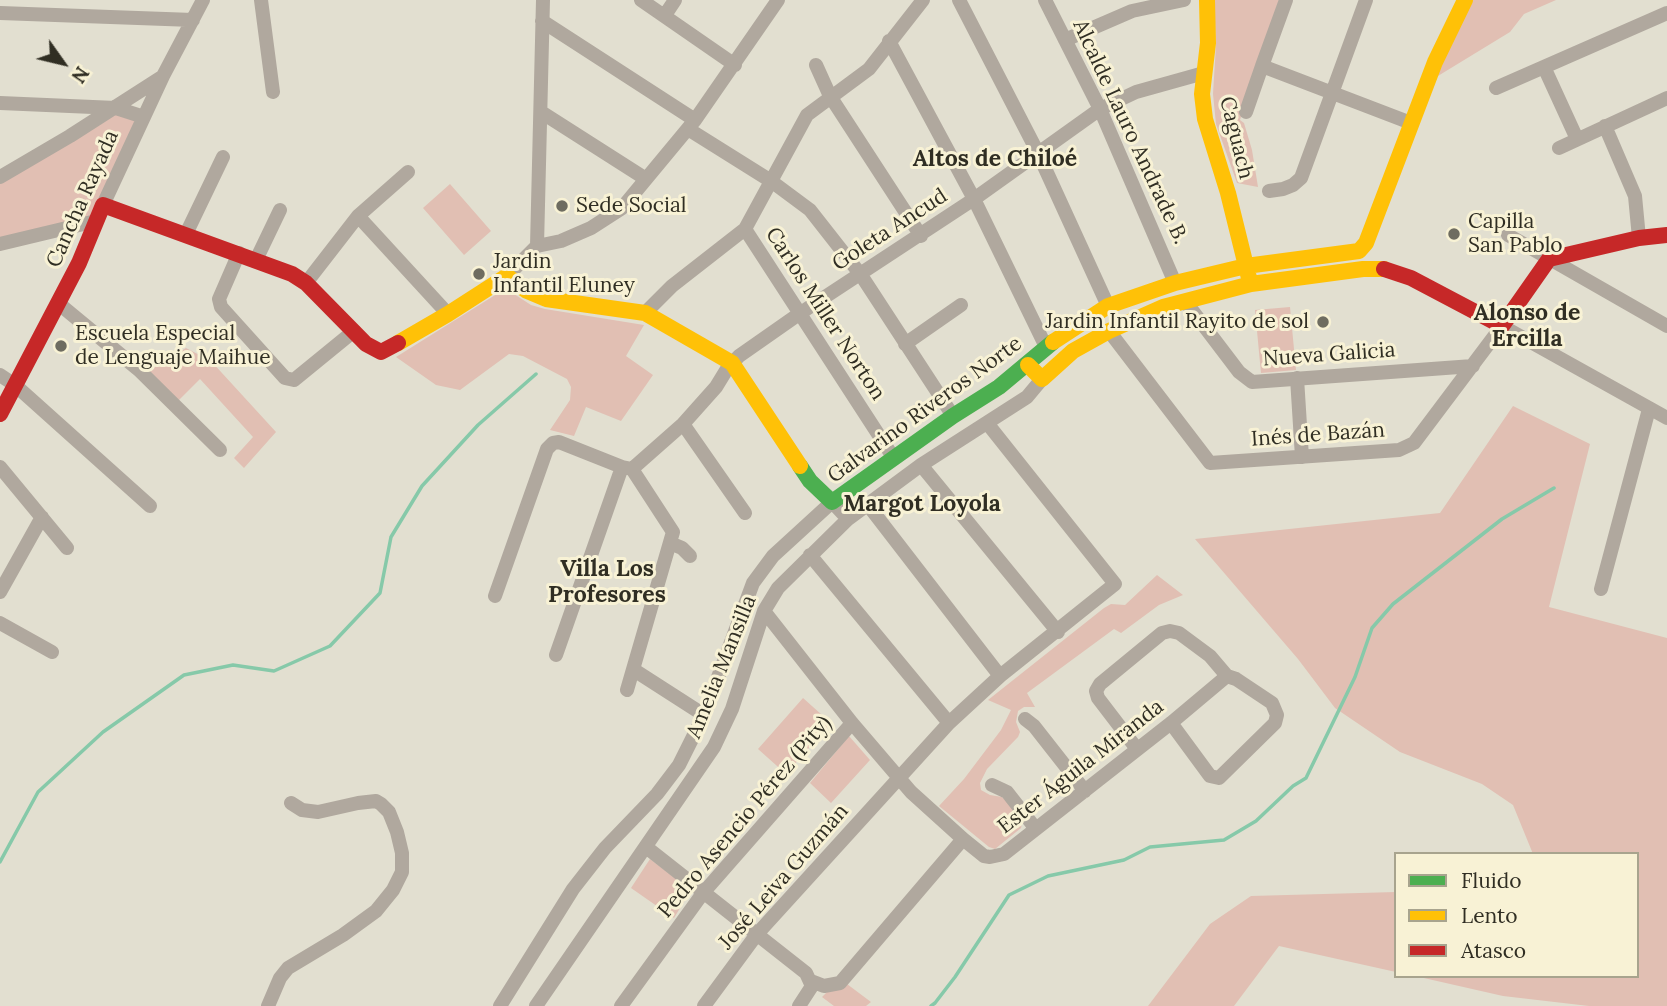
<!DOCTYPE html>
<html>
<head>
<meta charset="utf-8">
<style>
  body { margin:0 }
  #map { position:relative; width:1667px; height:1006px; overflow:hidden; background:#e2dfd0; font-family:Lora,serif }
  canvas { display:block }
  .legend { position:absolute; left:1394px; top:852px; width:245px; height:126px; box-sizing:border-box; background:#f8f2d5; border:2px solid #a8a48e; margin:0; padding:9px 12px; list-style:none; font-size:21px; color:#302e23 }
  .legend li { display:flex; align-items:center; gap:14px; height:35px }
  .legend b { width:35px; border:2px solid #a8a48e }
  .north { position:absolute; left:28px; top:28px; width:70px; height:70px; -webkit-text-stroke:5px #f8f2d5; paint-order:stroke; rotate:124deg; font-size:19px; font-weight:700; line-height:28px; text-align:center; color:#302e23 }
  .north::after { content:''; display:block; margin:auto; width:24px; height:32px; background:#302e23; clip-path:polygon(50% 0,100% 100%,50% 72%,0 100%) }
</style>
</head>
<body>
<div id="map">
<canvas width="1667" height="1006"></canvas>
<ul class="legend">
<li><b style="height:9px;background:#4caf50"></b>Fluido</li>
<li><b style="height:9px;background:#ffc107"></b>Lento</li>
<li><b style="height:9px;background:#c62828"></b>Atasco</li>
</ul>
<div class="north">N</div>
</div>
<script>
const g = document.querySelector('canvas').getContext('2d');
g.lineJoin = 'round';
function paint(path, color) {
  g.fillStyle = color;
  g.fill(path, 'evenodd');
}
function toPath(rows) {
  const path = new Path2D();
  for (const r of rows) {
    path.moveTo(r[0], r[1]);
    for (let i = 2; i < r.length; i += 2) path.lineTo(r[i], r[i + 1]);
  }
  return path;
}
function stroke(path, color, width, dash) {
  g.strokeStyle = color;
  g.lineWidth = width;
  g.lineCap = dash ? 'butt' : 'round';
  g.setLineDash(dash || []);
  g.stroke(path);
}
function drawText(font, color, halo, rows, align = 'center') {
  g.font = font + ' Lora,serif';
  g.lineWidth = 6;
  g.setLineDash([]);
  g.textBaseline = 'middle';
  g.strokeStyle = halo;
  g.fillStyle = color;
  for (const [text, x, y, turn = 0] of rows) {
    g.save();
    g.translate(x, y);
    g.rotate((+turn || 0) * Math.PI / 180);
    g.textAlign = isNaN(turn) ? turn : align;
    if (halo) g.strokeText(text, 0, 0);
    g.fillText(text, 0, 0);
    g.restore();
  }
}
const green = toPath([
  [1214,0,1279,0,1240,120,1244,123,1252,150,1258,187,1237,183,1216,124,1213,94,1216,45],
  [1468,0,1556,0,1524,14,1510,32,1433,79],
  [117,110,141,118,95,219,0,242,0,183],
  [450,184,491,231,464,255,423,208],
  [500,292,511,292,531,305,545,309,644,325,626,356,653,375,621,421,586,407,574,436,550,430,570,400,571,387,567,379,523,356,509,354,460,390,436,385,396,357],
  [1290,307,1296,370,1261,373,1255,310],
  [186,348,211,361,276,432,244,468,234,458,253,437,200,379,178,401,147,371],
  [1513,406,1590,444,1549,607,1667,638,1667,1006,1589,1006,1503,996,1415,976,1637,976,1637,854,1533,854,1513,805,1482,784,1400,752,1335,708,1298,659,1195,539,1440,513],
  [1157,575,1183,595,1159,605,1121,633,1114,629,1027,693,1035,707,1024,707,1018,711,1016,722,1020,732,1018,737,987,769,980,783,981,790,990,795,1002,797,1023,818,1021,828,995,849,989,847,939,806,964,779,1001,730,1011,710,988,700,1104,608,1111,604,1125,605],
  [803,698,831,723,786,774,758,749],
  [849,736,870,760,831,803,810,783],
  [650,859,691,890,674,918,631,888],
  [1396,892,1396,972,1279,946,1234,1006,1148,1006,1210,924,1251,896],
  [847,984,871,1002,866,1006,834,1006,822,997,831,988]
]);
const stream = toPath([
  [0,862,38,792,103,732,184,675,233,665,274,671,330,646,380,593,391,537,422,486,478,425,536,374],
  [931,1006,935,1003,955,977,1009,895,1048,876,1124,860,1150,847,1224,840,1256,821,1293,786,1306,778,1355,677,1372,628,1393,604,1502,519,1554,488]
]);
const street = toPath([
  [261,0,273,92],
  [641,0,735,65],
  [959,0,1038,153,1108,306],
  [1045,0,1100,109,1175,283],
  [1286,0,1262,66,1411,123],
  [0,13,193,20],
  [665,15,675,0],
  [542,21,695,120],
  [1065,40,1132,11,1184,0],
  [889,41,974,199,1046,347],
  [816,65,830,96,921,236],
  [1544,67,1577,139],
  [1496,88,1667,13],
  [0,103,116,108,144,117],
  [541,112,646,179],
  [1246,112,1262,66],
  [1605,126,1635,196,1639,238],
  [688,129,771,181,810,210,861,275,953,416],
  [1559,148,1667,98],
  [0,177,70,136,162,77],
  [1269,191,1283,189,1293,185,1301,178,1366,0],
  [103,205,163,76,203,0],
  [358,216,448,314],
  [745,229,893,457],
  [186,234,223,157],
  [1508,235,1667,326],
  [0,244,96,221],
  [537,246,561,241,591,228,622,208,695,120,778,0],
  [239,253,219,299,221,307,285,378,294,380,354,331],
  [256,260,280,210],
  [507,276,537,246,543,0],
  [306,283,358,216,408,172],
  [1185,301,1239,372,1252,382,1473,366],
  [58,303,139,370,220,450],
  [645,313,672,286,745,229,807,115,869,69,923,0],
  [1109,331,1210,463,1399,450,1414,443,1502,326,1667,418],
  [905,344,961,305],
  [0,375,15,385,150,506],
  [1297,378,1302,457],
  [683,424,745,513],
  [921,465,1058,632],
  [0,467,67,548],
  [632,469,683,424,716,387,727,369,739,356,799,314,974,199,1100,109,1136,92,1204,73],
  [868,505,1000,676],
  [670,543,682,548,690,556],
  [810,555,949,723],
  [1601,589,1649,409],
  [0,592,42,517],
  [495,596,547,449,553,443,559,442,622,467,632,469,673,532,627,690],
  [764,611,852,723,911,792,963,839,984,856,990,857,1004,854,1171,723,1227,676],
  [0,623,52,652],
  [556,655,622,467],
  [634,670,704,715],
  [1025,719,1034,726,1085,791],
  [1137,749,1098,698,1096,691,1100,684,1162,633,1170,631,1179,633,1210,656,1227,676,1236,679,1272,703,1277,715,1275,723,1219,778,1210,776,1171,723],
  [992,785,1007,792,1036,829],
  [646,847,806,973,812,986,799,1006],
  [811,981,824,986,840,983,963,839],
  [268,1006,280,978,288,968,343,935,376,911,393,890,402,872,402,853,397,832,389,812,381,804,376,801,358,803,318,812,302,810,291,803],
  [500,1006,573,889,605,848,657,794,679,765,704,715,753,583,773,556,832,502,848,519],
  [536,1006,714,747,732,709,764,611,778,588,848,519,921,465,1027,397,1042,379],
  [621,1006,703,893,852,723],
  [704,1006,757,934,949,723,1000,676,1115,584,987,423]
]);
const fast = toPath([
  [800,466,810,481,832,502,953,416,999,387,1053,342]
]);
const slow = toPath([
  [1207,0,1208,43,1202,94,1205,119,1228,193,1249,278],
  [1053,342,1108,306,1175,283,1246,266,1359,251,1366,243,1435,62,1465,0],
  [398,343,448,314,507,276,527,291,546,299,645,313,732,363,800,466],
  [1028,365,1042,379,1073,351,1109,331,1163,307,1251,284,1363,269,1384,269]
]);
const jam = toPath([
  [1384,269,1411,278,1502,326,1549,259,1639,238,1667,235],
  [0,414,79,263,103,205,292,274,306,283,366,344,381,352,398,343]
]);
const markers = [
  [562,206,7,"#6e6c60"],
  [1454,234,7,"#6e6c60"],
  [479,274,7,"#6e6c60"],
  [1323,322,7,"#6e6c60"],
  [61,346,7,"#6e6c60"]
];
const streetNames = [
  ["Alcalde Lauro Andrade B.",1130,132,65],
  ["Caguach",1236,138,76],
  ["Cancha Rayada",83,199,-66],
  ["Goleta Ancud",890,230,-33],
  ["Carlos Miller Norton",825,314,57],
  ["Nueva Galicia",1329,355,-4],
  ["Galvarino Riveros Norte",925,410,-36],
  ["Inés de Bazán",1318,435,-4],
  ["Amelia Mansilla",722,667,-68],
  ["Ester Águila Miranda",1081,767,-38],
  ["Pedro Asencio Pérez (Pity)",745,817,-50],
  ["José Leiva Guzmán",784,877,-49]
];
const poiNames = [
  ["Sede Social",576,206],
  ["Capilla",1468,222],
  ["San Pablo",1468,246],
  ["Jardin",493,262],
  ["Infantil Eluney",493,286],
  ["Jardin Infantil Rayito de sol",1309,322,"right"],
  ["Escuela Especial",75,334],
  ["de Lenguaje Maihue",75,358]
];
const neighbourhoodNames = [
  ["Altos de Chiloé",995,159],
  ["Alonso de",1527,313],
  ["Ercilla",1527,339],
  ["Margot Loyola",922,504],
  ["Villa Los",607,569],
  ["Profesores",607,595]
];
paint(green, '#e1bfb3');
stroke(stream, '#86c9a9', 3.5);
stroke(street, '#b0a89e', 14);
stroke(fast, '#4caf50', 16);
stroke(slow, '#ffc107', 16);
stroke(jam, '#c62828', 16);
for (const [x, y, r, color] of markers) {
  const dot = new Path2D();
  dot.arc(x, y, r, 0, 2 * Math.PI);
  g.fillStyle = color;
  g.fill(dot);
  stroke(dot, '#f8f2d5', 2.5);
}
drawText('21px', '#302e23', '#f8f2d5', streetNames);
drawText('21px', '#302e23', '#f8f2d5', poiNames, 'left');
drawText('bold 23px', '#302e23', '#f8f2d5', neighbourhoodNames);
</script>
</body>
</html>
